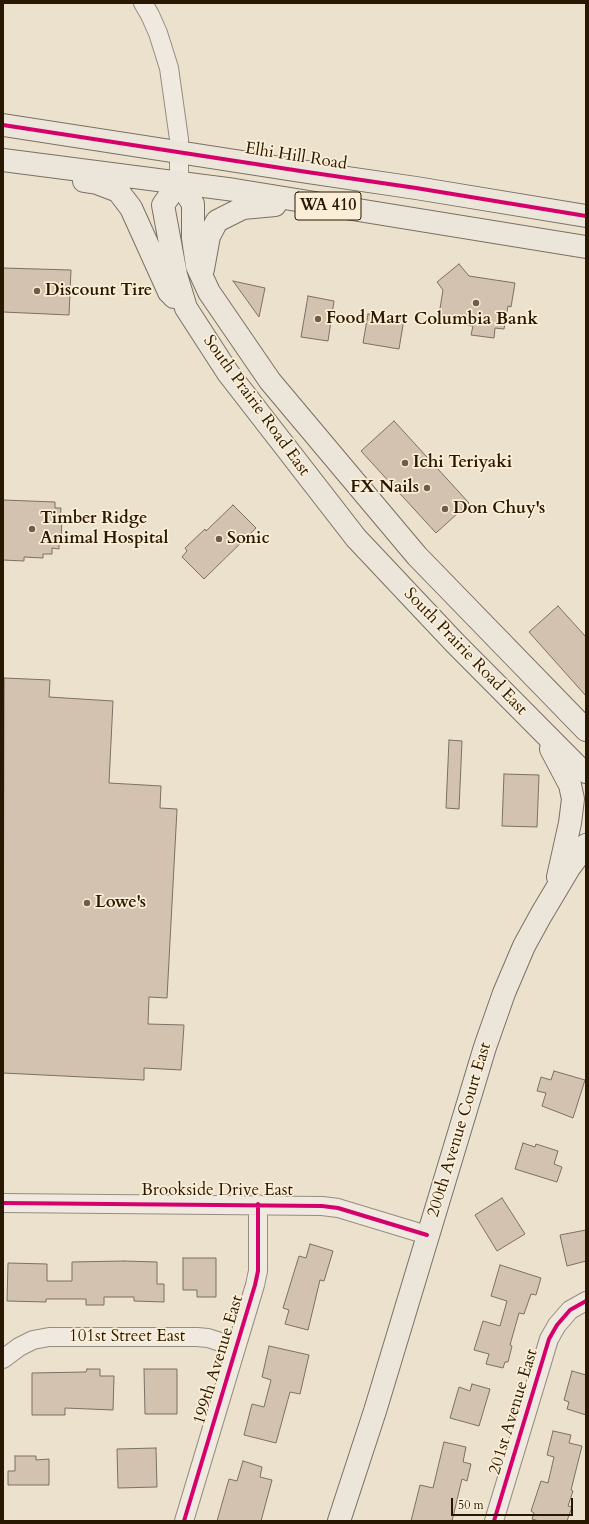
<!DOCTYPE html>
<html>
<head>
<meta charset="utf-8">
<style>
  body { margin:0 }
  #map { position:relative; width:589px; height:1524px; overflow:hidden; background:#ece1cd; font-family:Cardo,serif }
  canvas { display:block }
  .frame { position:absolute; inset:0; border:4px solid #281701; pointer-events:none }
  .scale { position:absolute; left:451px; top:1498px; width:122px; height:18px; box-sizing:border-box; border:2px solid #281701; border-top:0; padding-left:5px; font-size:12px; line-height:14px; white-space:nowrap; color:#281701; -webkit-text-stroke:3px #fbeed6; paint-order:stroke }
</style>
</head>
<body>
<div id="map">
<canvas width="589" height="1524"></canvas>
<div class="frame"></div>
<div class="scale">50 m</div>
</div>
<script>
const g = document.querySelector('canvas').getContext('2d');
g.lineJoin = 'round';
function paint(path, color) {
  g.fillStyle = color;
  g.fill(path, 'evenodd');
}
function toPath(rows) {
  const path = new Path2D();
  for (const r of rows) {
    path.moveTo(r[0], r[1]);
    for (let i = 2; i < r.length; i += 2) path.lineTo(r[i], r[i + 1]);
  }
  return path;
}
function stroke(path, color, width, dash) {
  g.strokeStyle = color;
  g.lineWidth = width;
  g.lineCap = dash ? 'butt' : 'round';
  g.setLineDash(dash || []);
  g.stroke(path);
}
function drawText(font, color, halo, rows, align = 'center') {
  g.font = font + ' Cardo,serif';
  g.lineWidth = 3.5;
  g.setLineDash([]);
  g.textBaseline = 'middle';
  g.strokeStyle = halo;
  g.fillStyle = color;
  for (const [text, x, y, turn = 0] of rows) {
    g.save();
    g.translate(x, y);
    g.rotate((+turn || 0) * Math.PI / 180);
    g.textAlign = isNaN(turn) ? turn : align;
    if (halo) g.strokeText(text, 0, 0);
    g.fillText(text, 0, 0);
    g.restore();
  }
}
const building = toPath([
  [459,264,469,276,515,283,511,307,508,306,504,329,495,328,494,338,471,335,473,326,438,321,443,290,437,282,459,264],
  [3,268,71,270,69,315,3,312,3,268],
  [233,281,265,288,259,317,233,281],
  [308,296,334,301,328,341,301,337,308,296],
  [368,314,404,319,399,349,363,343,368,314],
  [394,421,469,503,436,533,361,451,394,421],
  [3,500,55,502,55,508,61,508,60,520,62,521,61,537,59,537,59,549,52,548,52,554,43,554,43,558,24,557,24,561,3,560,3,500],
  [233,505,256,528,204,579,182,557,187,551,185,548,205,529,206,531,233,505],
  [558,606,586,637,586,696,529,632,558,606],
  [4,678,50,680,49,697,113,701,109,783,161,786,160,808,177,809,167,998,149,997,148,1024,184,1025,181,1070,144,1068,144,1080,3,1073,4,678],
  [449,740,462,741,459,809,446,808,449,740],
  [504,774,539,775,537,827,502,826,504,774],
  [554,1071,585,1080,573,1118,542,1106,546,1093,537,1091,541,1077,551,1080,554,1071],
  [523,1143,535,1147,536,1144,558,1151,554,1164,562,1167,557,1182,515,1169,523,1143],
  [502,1198,525,1234,497,1251,475,1215,502,1198],
  [586,1230,586,1261,567,1266,560,1235,586,1230],
  [310,1244,333,1251,324,1281,320,1280,308,1330,285,1324,289,1310,283,1308,299,1256,306,1258,310,1244],
  [183,1258,216,1258,216,1297,197,1297,197,1290,183,1290,183,1258],
  [124,1261,157,1262,157,1284,164,1284,164,1302,134,1301,134,1297,104,1297,104,1305,86,1305,86,1299,46,1299,46,1302,7,1301,8,1263,47,1264,47,1281,72,1281,72,1262,124,1261],
  [500,1265,541,1278,536,1295,531,1294,524,1314,519,1313,510,1345,512,1346,508,1362,505,1362,503,1368,486,1364,489,1354,474,1350,483,1321,500,1326,507,1301,491,1296,500,1265],
  [269,1346,309,1355,300,1394,290,1392,276,1443,244,1435,252,1404,264,1407,271,1380,262,1377,269,1346],
  [87,1369,100,1369,100,1376,114,1376,113,1410,65,1408,65,1415,32,1415,32,1373,86,1372,87,1369],
  [144,1369,177,1369,177,1414,145,1414,144,1369],
  [572,1371,586,1375,586,1415,567,1409,569,1402,564,1400,572,1371],
  [472,1384,490,1389,479,1426,450,1418,459,1387,470,1391,472,1384],
  [553,1431,571,1435,569,1443,582,1446,571,1490,573,1491,568,1506,572,1507,567,1521,539,1521,532,1519,534,1513,531,1511,541,1481,548,1483,554,1457,547,1455,553,1431],
  [444,1442,466,1447,463,1462,471,1464,467,1481,462,1479,452,1521,411,1521,420,1485,433,1488,444,1442],
  [156,1448,157,1487,118,1488,117,1449,156,1448],
  [15,1456,36,1456,36,1460,49,1459,49,1485,8,1485,8,1471,15,1471,15,1456],
  [243,1461,262,1467,260,1477,272,1480,261,1521,217,1521,229,1479,237,1481,243,1461]
]);
const minor = toPath([
  [143,3,150,15,158,33,169,68,179,139,179,182],
  [3,1203,322,1206,338,1208,427,1235],
  [3,1359,19,1347,33,1340,49,1337,197,1337,208,1338,236,1347],
  [184,1521,255,1285,258,1271,258,1204],
  [494,1521,549,1339,557,1325,570,1310,586,1301]
]);
const major = toPath([
  [3,125,307,172,416,188,586,216],
  [3,160,235,190,586,247],
  [84,181,97,183,118,191,131,208,169,292,174,297],
  [179,182,163,205,176,275,186,308,228,373,356,538,454,642,580,769,586,772],
  [179,182,193,204,193,238,197,266,209,292,270,381,417,556,586,730],
  [203,269,209,236,217,221,243,208,275,205],
  [551,749,570,785,573,799,570,823,558,877],
  [339,1521,375,1411,485,1047,504,993,524,946,541,915,569,868,586,845]
]);
const cycleway = toPath([
  [3,125,307,172,416,188,586,216],
  [3,1203,322,1206,338,1208,427,1235],
  [184,1521,255,1285,258,1271,258,1204],
  [494,1521,549,1339,557,1325,570,1310,586,1301]
]);
const markers = [
  [37,291,4,"#6d5e48"],
  [476,303,4,"#6d5e48"],
  [318,319,4,"#6d5e48"],
  [405,463,4,"#6d5e48"],
  [427,488,4,"#6d5e48"],
  [445,509,4,"#6d5e48"],
  [32,529,4,"#6d5e48"],
  [219,539,4,"#6d5e48"],
  [87,903,4,"#6d5e48"]
];
const shields = [
  [328,206,66]
];
const shieldNames = [
  ["WA 410",328,206]
];
const streetNames = [
  ["Elhi Hill Road",296,157,9],
  ["South Prairie Road East",256,406,54],
  ["South Prairie Road East",465,652,46],
  ["200th Avenue Court East",460,1130,-73],
  ["Brookside Drive East",217,1191],
  ["101st Street East",127,1337],
  ["199th Avenue East",219,1360,-73],
  ["201st Avenue East",514,1412,-73]
];
const poiNames = [
  ["Discount Tire",45,291],
  ["Food Mart",326,319],
  ["Columbia Bank",476,320,"center"],
  ["Ichi Teriyaki",413,463],
  ["FX Nails",419,488,"right"],
  ["Don Chuy's",453,509],
  ["Timber Ridge",40,519],
  ["Animal Hospital",40,539],
  ["Sonic",227,539],
  ["Lowe's",95,903]
];
paint(building, '#d3c2b0');
stroke(building, '#797164', 1);
stroke(minor, '#958d7f', 20);
stroke(major, '#797164', 24);
stroke(minor, '#efe9df', 18);
stroke(major, '#ebe5da', 22);
stroke(cycleway, '#d6006c', 4);
for (const [x, y, r, color] of markers) {
  const dot = new Path2D();
  dot.arc(x, y, r, 0, 2 * Math.PI);
  g.fillStyle = color;
  g.fill(dot);
  stroke(dot, '#fbeed6', 1.5);
}
for (const [x, y, w] of shields) {
  const box = new Path2D();
  box.roundRect(x - w / 2, y - 14, w, 28, 3);
  g.fillStyle = '#fbeed6';
  g.fill(box);
  stroke(box, '#281701', 1);
}
drawText('bold 16px', '#281701', null, shieldNames);
drawText('17px', '#281701', '#fbeed6', streetNames);
drawText('bold 17px', '#281701', '#fbeed6', poiNames, 'left');
</script>
</body>
</html>
